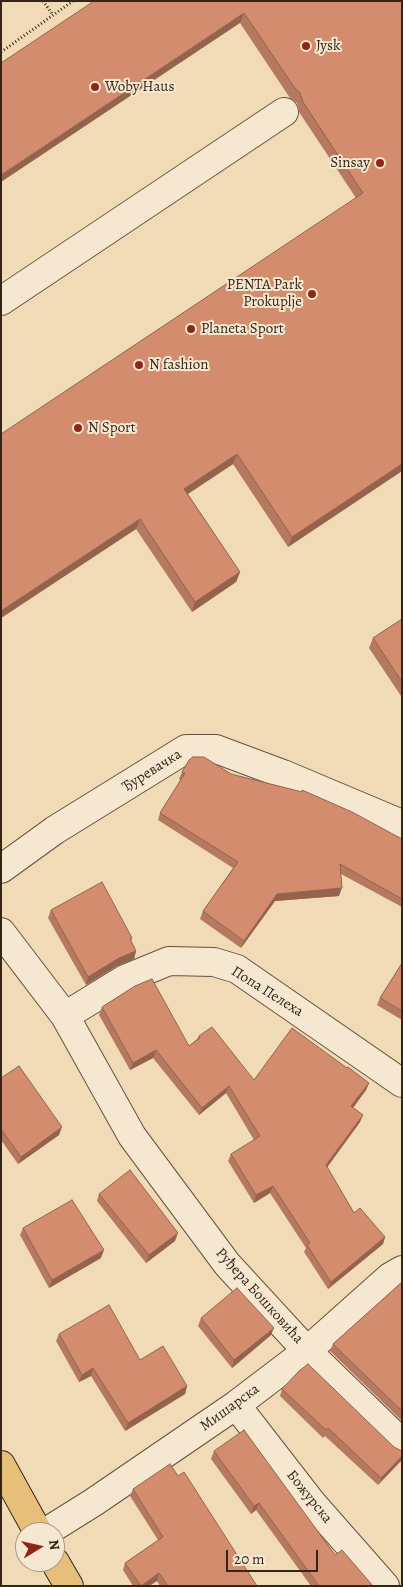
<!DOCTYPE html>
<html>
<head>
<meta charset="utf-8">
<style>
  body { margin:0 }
  #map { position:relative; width:403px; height:1587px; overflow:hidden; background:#f1dbb6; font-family:Alegreya,serif }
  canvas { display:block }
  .frame { position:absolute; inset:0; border:2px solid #332618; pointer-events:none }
  .north { position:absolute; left:15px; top:1522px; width:50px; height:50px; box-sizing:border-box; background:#f6e8d0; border:1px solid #a89a86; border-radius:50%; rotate:81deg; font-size:14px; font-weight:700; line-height:20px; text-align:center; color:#332618 }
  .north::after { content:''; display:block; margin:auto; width:18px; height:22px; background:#8f2418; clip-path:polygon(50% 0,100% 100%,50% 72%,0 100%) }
  .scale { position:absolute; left:226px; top:1550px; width:92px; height:22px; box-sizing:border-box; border:2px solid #332618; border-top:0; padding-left:6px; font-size:15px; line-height:18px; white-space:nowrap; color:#332618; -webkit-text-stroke:4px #f6e8d0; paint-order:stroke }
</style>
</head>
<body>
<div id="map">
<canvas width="403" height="1587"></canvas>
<div class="frame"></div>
<div class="north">N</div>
<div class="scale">20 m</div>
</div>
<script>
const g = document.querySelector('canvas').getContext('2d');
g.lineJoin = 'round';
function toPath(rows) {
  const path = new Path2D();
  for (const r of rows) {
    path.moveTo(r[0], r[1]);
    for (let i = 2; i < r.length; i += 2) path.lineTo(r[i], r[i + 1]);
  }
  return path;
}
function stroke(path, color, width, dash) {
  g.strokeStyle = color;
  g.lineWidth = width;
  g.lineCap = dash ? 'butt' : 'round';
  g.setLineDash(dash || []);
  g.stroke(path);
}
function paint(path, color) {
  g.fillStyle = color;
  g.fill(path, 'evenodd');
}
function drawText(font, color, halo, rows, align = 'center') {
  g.font = font + ' Alegreya,serif';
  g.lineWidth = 4;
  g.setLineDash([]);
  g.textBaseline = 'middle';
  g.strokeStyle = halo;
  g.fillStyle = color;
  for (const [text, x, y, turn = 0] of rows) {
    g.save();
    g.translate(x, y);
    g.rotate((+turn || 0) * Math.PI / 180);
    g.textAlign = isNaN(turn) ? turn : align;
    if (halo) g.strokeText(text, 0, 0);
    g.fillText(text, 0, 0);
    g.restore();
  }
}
const path = toPath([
  [43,1,53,15],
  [1,52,73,1]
]);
const minor = toPath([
  [1,301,284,112],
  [1,869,55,830,186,749,216,749,283,774,402,824],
  [1,932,65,1016,132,1136,227,1264,307,1351,402,1443],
  [65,1016,125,979,169,961,214,962,237,969,402,1083],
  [236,1405,312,1503,385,1586],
  [46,1532,94,1502,236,1405,307,1351,390,1277,402,1270]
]);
const major = toPath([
  [1,1465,38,1532],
  [55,1562,69,1586]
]);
const wall = toPath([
  [94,1,402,1,402,471,288,547,233,464,188,494,240,572,236,582,192,612,136,529,1,618,1,434,356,198,299,112,297,103,290,98,240,23],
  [402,619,402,695,401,696,369,648,373,638],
  [182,772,231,774,402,839,402,907,341,874,339,896,275,901,241,948,200,919,203,911,233,868,158,820,160,813,181,780,179,779],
  [51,910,132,938,131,942,136,951,134,959,117,966,86,985,48,918],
  [402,963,402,1020,377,1005,380,998],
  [102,1007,189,1046,197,1039,199,1036,254,1080,347,1068,369,1083,366,1090,353,1108,360,1122,327,1167,354,1213,385,1237,383,1244,328,1289,304,1252,306,1248,270,1193,254,1203,228,1161,231,1154,254,1140,226,1093,199,1115,153,1058,130,1070,99,1015],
  [1,1078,59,1135,18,1164,1,1140],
  [99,1194,175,1241,146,1263,97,1201],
  [23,1228,101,1258,49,1288,20,1235],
  [402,1282,402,1421,330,1351,333,1344],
  [201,1318,271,1335,232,1368,198,1326],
  [59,1334,140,1360,187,1386,185,1394,125,1431,91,1376,79,1382,56,1341],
  [282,1389,394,1447,378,1485,325,1436,323,1438,280,1396],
  [214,1451,335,1555,373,1586,311,1586,256,1510,251,1514,211,1459],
  [178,1476,257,1586,160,1586,157,1581,149,1586,133,1586,123,1570,125,1563,158,1540,130,1496,133,1489]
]);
const shadedWall = toPath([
  [244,13,240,23,1,182,1,175],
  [237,454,233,464,180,499,184,489],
  [402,464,402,471,288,547,292,537],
  [140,519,136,529,1,618,1,611],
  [240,572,236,582,192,612,195,602],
  [342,888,339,896,275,901,241,948,244,941,277,894],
  [136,951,134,959,117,966,86,985,88,977,119,958],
  [156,1050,153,1058,130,1070,133,1063],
  [369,1083,366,1090,349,1113,351,1106],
  [229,1086,226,1093,199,1115,202,1108],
  [363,1115,360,1122,323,1173,326,1165],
  [62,1127,59,1135,18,1164,21,1157],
  [273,1186,270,1193,254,1203,256,1195],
  [178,1233,175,1241,146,1263,149,1255],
  [385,1237,383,1244,328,1289,331,1282],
  [104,1250,101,1258,49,1288,52,1280],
  [274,1328,271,1335,232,1368,234,1360],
  [93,1368,91,1376,79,1382,82,1375],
  [187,1386,185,1394,125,1431,128,1423],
  [402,1456,402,1460,378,1485,381,1478],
  [259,1503,256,1510,251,1514,254,1506],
  [159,1573,157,1581,149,1586,141,1586]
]);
const building = toPath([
  [94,1,402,1,402,464,292,537,237,454,184,489,240,572,195,602,140,519,1,611,1,434,363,193,303,102,300,93,294,87,244,13,1,175,1,63,94,1],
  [402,619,402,682,373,638,402,619],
  [193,757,204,757,231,774,302,792,302,790,352,812,402,839,402,899,340,864,342,888,277,894,244,941,203,911,238,862,160,813,185,773,182,772,189,760,193,757],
  [102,882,132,938,130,939,136,951,119,958,88,977,51,910,102,882],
  [402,963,402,1011,380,998,402,963],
  [152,979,189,1046,200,1038,199,1036,212,1027,254,1080,292,1028,347,1068,348,1067,369,1083,351,1106,363,1115,326,1165,354,1213,360,1208,385,1237,331,1282,307,1245,310,1243,273,1186,256,1195,231,1154,260,1136,229,1086,202,1108,156,1050,133,1063,102,1007,135,986,152,979],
  [19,1066,62,1127,21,1157,1,1129,1,1078,19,1066],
  [130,1170,178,1233,149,1255,99,1194,130,1170],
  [72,1200,104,1250,52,1280,23,1228,72,1200],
  [402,1282,402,1411,333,1344,402,1282],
  [237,1288,274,1328,234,1360,201,1318,237,1288],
  [109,1305,140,1360,163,1346,187,1386,128,1423,93,1368,82,1375,59,1334,109,1305],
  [308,1364,394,1447,402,1451,402,1456,381,1478,328,1428,326,1430,282,1389,299,1371,308,1364],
  [244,1430,335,1555,342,1550,373,1586,319,1586,259,1503,254,1506,214,1451,244,1430],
  [170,1464,178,1476,184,1472,257,1586,168,1586,159,1573,141,1586,125,1563,163,1537,133,1489,170,1464]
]);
const markers = [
  [306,46,5,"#8f2418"],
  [95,87,5,"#8f2418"],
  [380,163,5,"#8f2418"],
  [312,294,5,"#8f2418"],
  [191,329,5,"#8f2418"],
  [139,365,5,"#8f2418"],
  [78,428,5,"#8f2418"]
];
const poiNames = [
  ["Jysk",316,46],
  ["Woby Haus",105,87],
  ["Sinsay",370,163,"right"],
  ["PENTA Park",302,285,"right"],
  ["Prokuplje",302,302,"right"],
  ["Planeta Sport",201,329],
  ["N fashion",149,365],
  ["N Sport",88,428]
];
const streetNames = [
  ["Ђуревачка",152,771,-32],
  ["Попа Пелеха",267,992,32],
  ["Руђера Бошковића",259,1296,48],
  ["Мишарска",230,1408,-36],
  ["Божурска",309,1497,51]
];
stroke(minor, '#625340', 30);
stroke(major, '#332618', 30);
stroke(path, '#332618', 3, [1, 2.5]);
stroke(minor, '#f6e8d0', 28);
stroke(major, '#e8be7b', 28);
paint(wall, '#b5795f');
paint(shadedWall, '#94634d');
paint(building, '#d38d6e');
stroke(building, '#94634d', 1);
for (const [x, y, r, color] of markers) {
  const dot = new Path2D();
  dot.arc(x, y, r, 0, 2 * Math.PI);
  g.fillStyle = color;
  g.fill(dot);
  stroke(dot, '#f6e8d0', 2);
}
drawText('15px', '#332618', '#f6e8d0', poiNames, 'left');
drawText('15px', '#332618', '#f6e8d0', streetNames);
</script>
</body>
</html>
